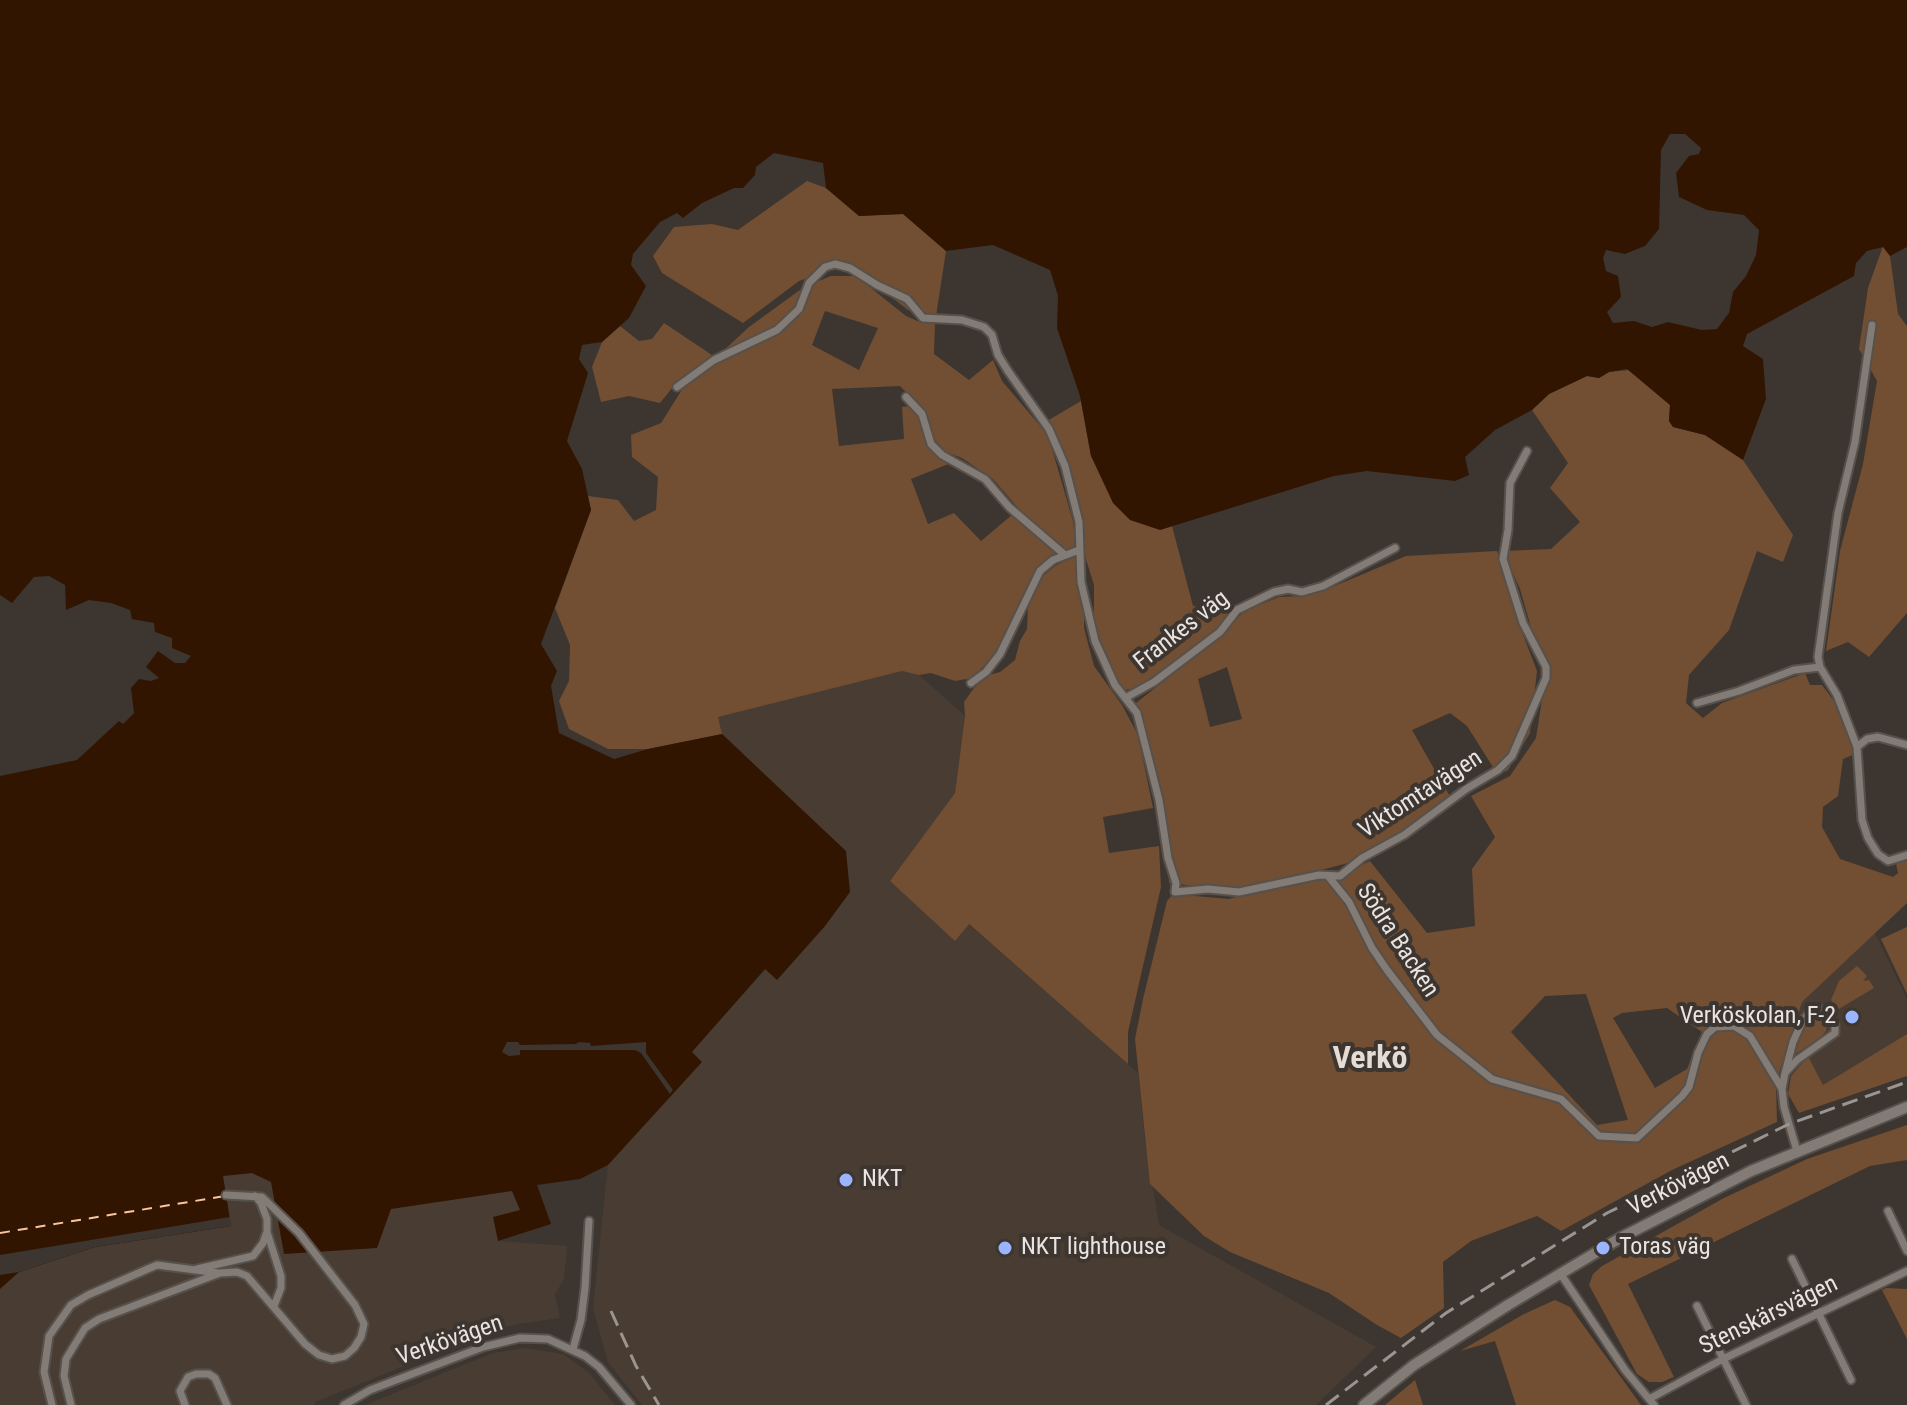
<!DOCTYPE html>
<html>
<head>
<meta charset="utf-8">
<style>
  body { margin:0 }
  canvas { display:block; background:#3c3530 }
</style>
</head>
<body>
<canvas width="1907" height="1405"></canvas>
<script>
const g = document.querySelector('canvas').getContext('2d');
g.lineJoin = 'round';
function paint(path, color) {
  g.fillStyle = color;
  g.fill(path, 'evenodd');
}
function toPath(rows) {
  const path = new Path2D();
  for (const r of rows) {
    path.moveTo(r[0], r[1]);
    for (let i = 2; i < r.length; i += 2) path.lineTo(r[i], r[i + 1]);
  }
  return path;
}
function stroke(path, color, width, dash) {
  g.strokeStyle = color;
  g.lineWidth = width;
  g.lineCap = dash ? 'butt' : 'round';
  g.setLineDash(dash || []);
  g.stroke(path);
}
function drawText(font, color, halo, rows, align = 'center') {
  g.font = font + ' "Roboto Condensed",sans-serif';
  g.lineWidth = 8;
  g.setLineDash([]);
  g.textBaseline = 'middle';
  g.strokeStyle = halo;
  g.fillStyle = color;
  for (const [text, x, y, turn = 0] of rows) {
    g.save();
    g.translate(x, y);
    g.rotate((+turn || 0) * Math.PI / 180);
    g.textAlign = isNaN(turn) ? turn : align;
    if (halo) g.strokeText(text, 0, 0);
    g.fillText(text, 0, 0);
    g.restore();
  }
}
const built = toPath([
  [902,671,919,675,965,716,955,793,890,881,955,940,968,924,1138,1073,1145,1141,1159,1225,1376,1347,1316,1405,642,1405,608,1362,593,1308,608,1165,701,1063,691,1052,766,969,778,979,825,926,850,892,743,753,722,734,718,717],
  [1874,931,1907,999,1907,1034,1823,1085,1808,1056,1790,1033,1802,1002],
  [252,1173,271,1182,390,1209,512,1190,520,1210,498,1241,567,1246,564,1279,555,1294,560,1318,518,1324,488,1332,315,1402,315,1405,0,1405,0,1289,19,1272,95,1247,231,1226,223,1176],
  [525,1348,563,1354,588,1372,615,1405,365,1405,493,1353]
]);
const green = toPath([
  [807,181,826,188,859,216,903,214,946,251,936,316,922,317,908,310,855,269,829,270,799,281,743,323,662,273,653,256,674,227,712,224,738,230],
  [1883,246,1890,256,1898,314,1907,326,1907,613,1869,657,1848,642,1826,651,1840,551,1863,464,1877,381,1859,349,1868,288],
  [831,276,856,276,906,316,920,322,935,323,934,354,969,380,993,360,1002,381,1048,435,1073,521,1076,547,1066,551,1019,509,993,479,962,458,946,452,935,440,927,414,900,386,832,389,839,446,904,439,902,407,911,406,919,412,928,444,951,463,911,479,928,524,954,513,981,541,1013,514,1059,555,1040,568,1024,592,997,652,972,678,955,681,931,673,919,675,902,671,718,717,722,734,648,749,608,749,569,729,559,701,569,681,570,645,555,608,591,510,588,496,618,500,634,521,656,510,658,477,632,457,631,435,661,423,683,388,749,327,804,287],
  [825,311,878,328,859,370,812,345],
  [664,323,712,355,677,382,660,403,629,396,601,402,592,367,602,342,620,326,639,341,652,339],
  [1629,370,1670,405,1669,421,1673,427,1705,435,1743,460,1793,535,1783,562,1757,551,1729,630,1689,675,1686,703,1703,718,1722,703,1805,673,1810,685,1822,685,1834,701,1855,754,1843,759,1838,796,1823,807,1822,827,1840,859,1893,877,1898,873,1896,863,1907,859,1907,903,1802,1002,1776,1082,1777,1122,1672,1170,1561,1231,1537,1216,1471,1241,1443,1262,1444,1308,1401,1338,1377,1325,1329,1293,1230,1252,1204,1236,1150,1184,1135,1039,1143,999,1167,901,1173,894,1229,899,1282,883,1353,869,1370,861,1427,933,1475,926,1472,869,1495,837,1471,796,1510,776,1536,738,1545,680,1545,667,1532,631,1520,589,1503,551,1551,549,1580,522,1550,488,1568,463,1532,410,1549,394,1587,376,1599,378,1609,372],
  [1586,994,1628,1120,1627,1120,1597,1125,1511,1032,1545,996],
  [1667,1008,1702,1032,1687,1069,1655,1088,1613,1018,1622,1013],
  [1081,401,1091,456,1160,530,1172,526,1193,606,1235,609,1218,629,1154,678,1132,689,1123,690,1099,657,1094,634,1094,585,1083,550,1080,519,1055,432,1047,421],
  [1497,551,1512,588,1522,632,1537,671,1530,733,1508,770,1498,775,1467,726,1450,713,1412,730,1452,800,1388,842,1352,862,1251,888,1229,890,1169,883,1167,819,1158,775,1148,738,1134,708,1136,703,1221,636,1244,611,1279,597,1303,596,1325,590,1406,556],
  [1227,667,1242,719,1210,727,1198,679],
  [1075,556,1084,589,1084,628,1094,666,1122,705,1138,735,1153,808,1103,817,1109,853,1159,846,1161,887,1128,1032,1128,1064,969,924,955,941,890,881,955,793,965,716,964,702,974,688,989,675,1000,672,1015,660,1020,641,1027,629,1028,607,1033,592,1043,576,1055,566],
  [1907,927,1907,994,1881,939],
  [1857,966,1867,976,1863,981,1869,980,1874,988,1837,1010,1831,1000,1839,981],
  [1816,1016,1822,1019,1827,1025,1826,1031,1818,1040,1795,1054,1803,1029],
  [1907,1034,1907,1076,1799,1113,1788,1094,1791,1076,1808,1056,1823,1085],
  [1907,1125,1907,1160,1870,1166,1628,1284,1674,1377,1662,1382,1649,1382,1637,1374,1589,1285,1593,1274,1602,1266,1724,1198,1807,1159],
  [1886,1288,1907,1289,1907,1339,1882,1290],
  [1555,1300,1570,1307,1641,1405,1516,1405,1495,1341,1460,1351,1524,1314],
  [1415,1380,1423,1405,1385,1405]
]);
const water = toPath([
  [0,0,1907,0,1907,247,1890,256,1883,247,1867,251,1856,263,1854,276,1747,334,1743,346,1763,359,1766,399,1743,460,1705,435,1673,427,1669,421,1670,405,1627,369,1609,372,1599,378,1587,376,1549,394,1532,410,1495,430,1465,457,1469,475,1455,481,1367,471,1334,476,1160,530,1130,520,1113,503,1091,456,1080,396,1057,328,1058,296,1050,270,993,245,946,251,903,214,859,216,826,188,823,163,774,153,756,167,755,175,743,188,734,188,702,203,683,218,677,213,660,222,633,254,631,265,646,286,629,318,602,342,582,345,579,359,588,373,567,441,582,469,591,510,541,644,557,671,551,686,559,733,614,759,648,749,722,734,846,851,850,892,825,926,777,980,765,969,692,1052,702,1062,608,1165,580,1179,537,1185,551,1224,498,1241,493,1217,520,1210,512,1191,391,1209,377,1248,284,1254,271,1182,252,1173,223,1176,231,1226,95,1247,19,1272,0,1289,0,776,77,760,119,721,123,724,134,713,131,688,139,679,151,681,159,678,146,667,158,651,175,663,185,663,191,656,172,648,172,638,155,632,154,623,132,619,130,610,111,603,89,600,66,610,65,585,49,576,34,577,12,603,0,595],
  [1670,134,1685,134,1701,148,1699,154,1689,156,1676,173,1679,197,1707,210,1744,215,1759,230,1756,255,1746,276,1733,292,1729,313,1717,329,1702,330,1668,322,1652,327,1634,321,1613,323,1607,312,1621,297,1618,276,1606,271,1603,258,1606,250,1625,254,1645,246,1659,229,1661,150]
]);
const pier = toPath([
  [507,1042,518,1042,520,1045,576,1044,579,1042,590,1043,591,1046,646,1042,646,1053,673,1090,670,1094,641,1053,635,1050,520,1050,520,1055,509,1056,502,1052],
  [230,1217,231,1226,95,1247,19,1272,0,1275,0,1255]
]);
const ferry = toPath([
  [0,1233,225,1196]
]);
const street = toPath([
  [1872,325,1855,442,1838,513,1818,657,1820,667,1837,695,1857,747,1862,820,1868,838,1878,854,1888,861,1907,855],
  [677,387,714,360,777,330,799,309,809,283,825,267,835,264,850,268,877,285,907,299,923,318,962,320,984,327,992,335,998,355,1008,371,1049,429,1065,466,1079,522,1081,582,1095,641,1115,685,1137,713,1159,800,1168,858,1176,883,1175,892,1208,889,1239,892,1319,875,1340,876,1362,858,1404,835,1466,789,1498,770,1512,756,1546,678,1546,667,1523,623,1503,559,1508,530,1510,483,1527,451],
  [906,397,922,414,931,444,942,455,985,479,1009,507,1065,555],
  [971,683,986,672,1000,654,1040,571,1053,560,1079,550],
  [1127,697,1154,682,1220,632,1237,610,1274,592,1288,589,1302,592,1323,586,1395,548],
  [1697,703,1739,691,1794,670,1820,667],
  [1857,747,1867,739,1878,737,1907,745],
  [1328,876,1349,902,1372,948,1387,970,1437,1035,1492,1079,1561,1099,1599,1136,1637,1138,1682,1096,1689,1087,1698,1053,1707,1034,1715,1027,1734,1026,1750,1036,1782,1089],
  [1785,1073,1793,1042,1801,1024,1808,1014,1819,1009,1827,1012,1835,1025,1835,1033,1797,1060,1785,1073,1782,1089,1784,1107,1797,1151],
  [255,1196,261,1203,267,1219,267,1232,281,1276,281,1288,274,1306],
  [1888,1211,1907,1251],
  [1792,1259,1851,1380],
  [197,1269,253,1256,263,1243,266,1234],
  [1560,1273,1625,1370,1654,1405],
  [1697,1306,1746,1405],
  [573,1349,581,1320,585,1288,589,1221],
  [1649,1399,1723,1359,1907,1271],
  [52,1405,44,1372,49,1336,71,1305,88,1295,157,1265,218,1273],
  [71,1405,64,1376,66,1359,85,1328,99,1319,220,1273,237,1272,247,1276,305,1344,319,1355,332,1359,345,1356,354,1348,361,1337,364,1324,355,1305,299,1233,262,1197,226,1195],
  [185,1405,180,1391,188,1377,196,1374,209,1374,215,1378,227,1405],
  [344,1405,370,1390,483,1347,520,1338,548,1339,585,1356,599,1367,631,1405]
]);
const secondary = toPath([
  [1364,1405,1414,1365,1508,1305,1622,1237,1751,1171,1907,1107]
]);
const rail = toPath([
  [611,1311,636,1366,659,1405],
  [1326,1405,1446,1313,1607,1213,1789,1124,1907,1082]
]);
const markers = [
  [1852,1017,8,"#9ab5fd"],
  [846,1180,8,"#9ab5fd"],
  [1005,1248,8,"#9ab5fd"],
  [1603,1248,8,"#9ab5fd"]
];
const streetNames = [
  ["Frankes väg",1182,631,-38],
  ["Viktomtavägen",1421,795,-33],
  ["Södra Backen",1397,941,57],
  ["Verkövägen",1679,1185,-27],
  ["Stenskärsvägen",1769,1316,-26],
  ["Verkövägen",450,1341,-19]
];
const poiNames = [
  ["Verköskolan, F-2",1836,1017,"right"],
  ["NKT",862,1180],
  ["NKT lighthouse",1021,1248],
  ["Toras väg",1619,1248]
];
const districtNames = [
  ["Verkö",1370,1060]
];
paint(built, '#493d33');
paint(green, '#724e32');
paint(water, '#321500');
paint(pier, '#3c3530');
stroke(ferry, '#f9c59f', 2, [10, 8]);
stroke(street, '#56514c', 11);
stroke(secondary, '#56514c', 14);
stroke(street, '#837b75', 7);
stroke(secondary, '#837b75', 10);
stroke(rail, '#9b9591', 3, [16, 8]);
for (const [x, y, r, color] of markers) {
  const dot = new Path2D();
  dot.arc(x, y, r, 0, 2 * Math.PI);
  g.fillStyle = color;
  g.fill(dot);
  stroke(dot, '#3c3530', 3);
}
drawText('24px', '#e9e4e1', '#3c3530', streetNames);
drawText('24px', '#e9e4e1', '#3c3530', poiNames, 'left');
drawText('bold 32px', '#e5dcd5', '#3c3530', districtNames);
</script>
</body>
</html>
